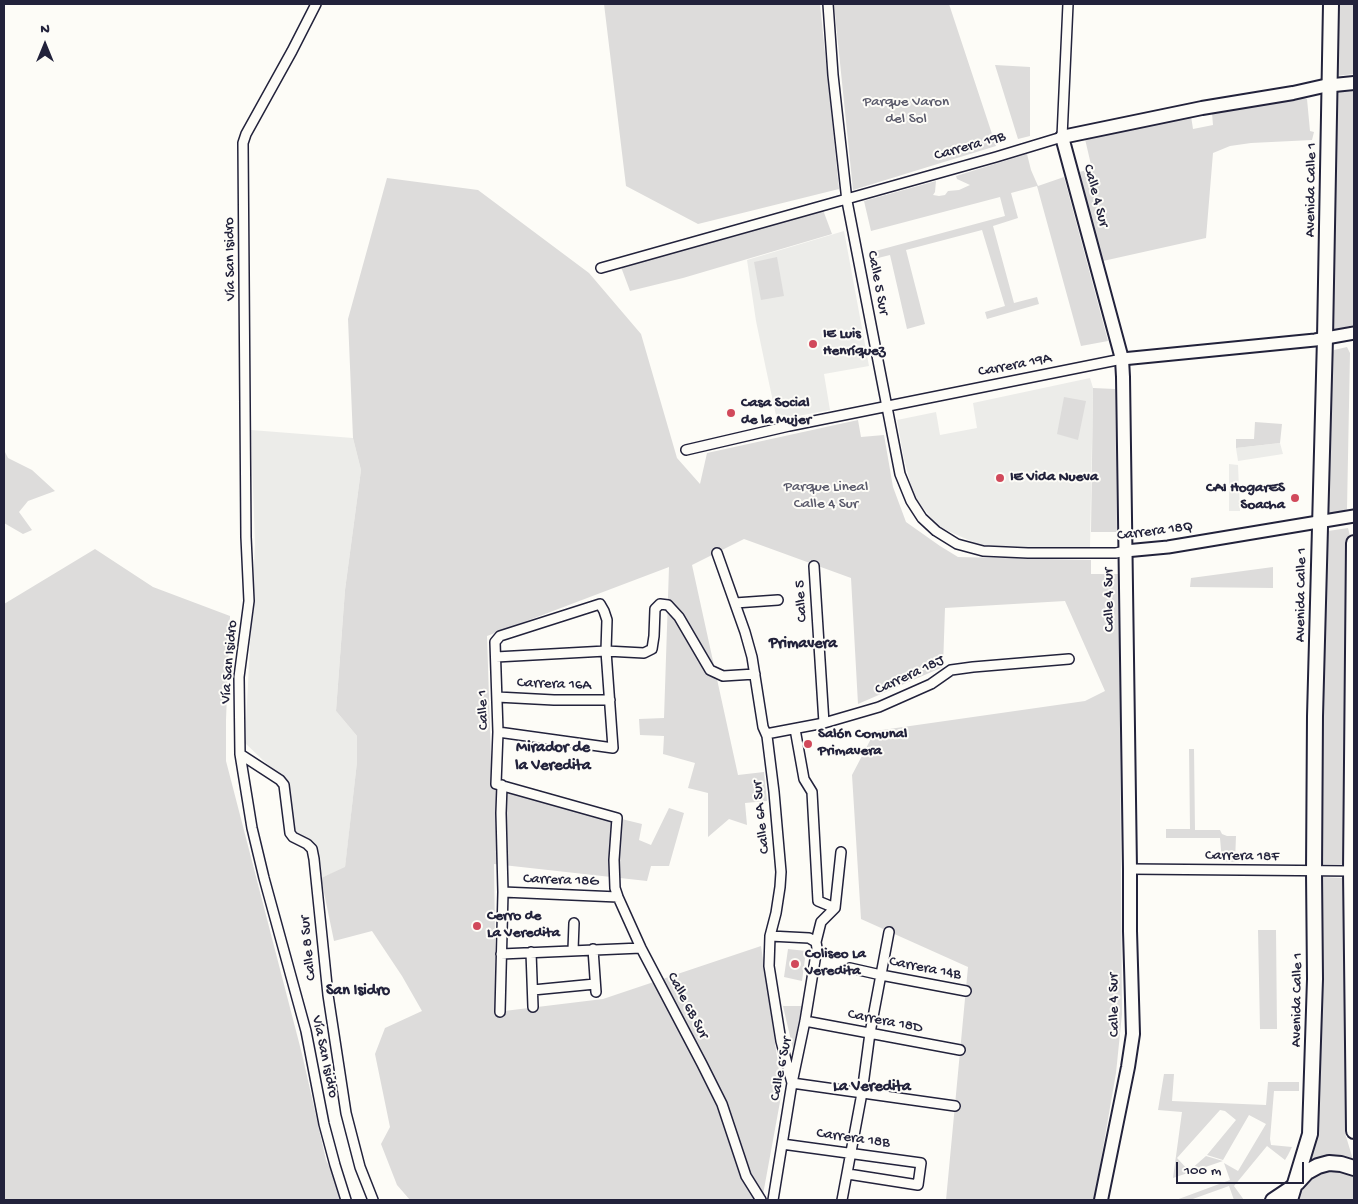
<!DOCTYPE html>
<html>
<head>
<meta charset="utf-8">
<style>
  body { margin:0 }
  #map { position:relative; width:1358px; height:1204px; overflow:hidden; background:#fdfcf7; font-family:"Gochi Hand",sans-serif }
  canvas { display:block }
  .frame { position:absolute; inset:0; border:5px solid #22223b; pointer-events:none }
  .north { position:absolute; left:20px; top:20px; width:50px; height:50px; -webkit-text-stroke:4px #fdfcf7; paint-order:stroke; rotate:0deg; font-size:14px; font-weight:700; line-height:20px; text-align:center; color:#22223b }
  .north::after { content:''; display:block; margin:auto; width:18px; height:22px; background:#22223b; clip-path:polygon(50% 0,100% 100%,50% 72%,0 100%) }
  .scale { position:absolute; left:1176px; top:1162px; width:128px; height:22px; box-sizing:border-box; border:2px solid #22223b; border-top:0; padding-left:6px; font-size:15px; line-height:18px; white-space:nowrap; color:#22223b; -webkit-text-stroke:4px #fdfcf7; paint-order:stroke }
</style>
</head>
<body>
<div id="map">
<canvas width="1358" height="1204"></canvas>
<div class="frame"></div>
<div class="north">N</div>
<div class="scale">100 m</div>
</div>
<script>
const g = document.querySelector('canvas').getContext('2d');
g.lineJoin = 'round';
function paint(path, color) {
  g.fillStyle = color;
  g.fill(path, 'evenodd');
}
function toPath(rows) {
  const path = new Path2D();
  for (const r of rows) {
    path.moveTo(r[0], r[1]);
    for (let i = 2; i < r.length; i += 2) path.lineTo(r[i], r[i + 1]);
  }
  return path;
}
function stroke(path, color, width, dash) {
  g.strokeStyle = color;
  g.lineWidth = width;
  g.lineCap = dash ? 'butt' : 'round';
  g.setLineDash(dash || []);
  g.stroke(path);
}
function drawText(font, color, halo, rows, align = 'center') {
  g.font = font + ' "Gochi Hand",sans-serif';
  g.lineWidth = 4;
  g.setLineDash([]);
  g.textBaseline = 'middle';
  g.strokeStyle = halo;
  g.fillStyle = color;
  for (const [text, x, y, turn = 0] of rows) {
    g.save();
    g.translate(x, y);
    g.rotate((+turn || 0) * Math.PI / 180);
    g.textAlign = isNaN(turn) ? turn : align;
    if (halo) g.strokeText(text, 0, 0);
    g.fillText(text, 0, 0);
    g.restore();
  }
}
const built = toPath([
  [844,231,869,366,824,374,830,410,777,420,766,369,756,321,747,260],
  [1090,378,1093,388,1090,547,1054,548,980,545,939,527,914,497,904,459,897,420,936,412,940,435,977,428,973,403],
  [251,430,353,438,361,470,345,590,336,711,357,736,357,762,345,868,321,878,314,844,310,839,294,833,287,783,245,743,255,545],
  [1280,443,1283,454,1238,461,1236,448],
  [1229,464,1238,465,1240,511,1229,511]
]);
const green = toPath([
  [604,4,820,4,839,189,698,224,626,186],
  [834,4,949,4,996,146,853,190],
  [1337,4,1354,4,1354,74,1336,76],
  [995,65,1030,67,1030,136,1018,139],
  [1354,91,1354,321,1353,325,1335,330,1329,324,1335,96,1337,92],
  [1303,98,1307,99,1310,131,1314,132,1312,140,1251,143,1230,146,1213,153,1206,238,1103,261,1079,172,1092,169,1085,139,1191,116,1193,129,1213,125,1212,113],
  [1027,154,1031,170,1038,186,1064,177,1108,341,1081,346,1037,186,1011,193,1018,218,993,226,1014,303,1037,297,1039,304,987,319,985,312,1005,306,982,230,906,250,925,324,907,329,890,255,870,260,868,253,1005,216,1000,197,871,231,864,201,936,181,935,192,933,195,939,196,945,195,948,191,959,190,970,185,957,179,956,176],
  [387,178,478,190,589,273,641,334,677,458,700,484,707,453,858,420,861,437,884,435,893,487,906,522,940,546,958,557,1091,560,1091,574,1119,574,1122,1014,1116,1073,1094,1200,946,1200,968,967,861,919,852,775,875,731,1085,701,1105,691,1065,601,945,608,943,667,858,704,851,578,744,539,692,565,738,775,764,772,767,801,745,803,747,825,729,819,708,837,708,793,688,788,695,763,663,754,664,736,640,735,639,719,664,718,669,567,487,636,492,787,642,824,639,840,651,845,669,808,684,813,669,866,651,866,647,881,494,864,496,1012,603,999,761,946,782,1091,762,1200,410,1200,397,1185,381,1144,390,1127,375,1054,385,1028,422,1011,402,976,372,931,334,941,321,878,345,867,357,762,357,736,336,711,345,590,361,470,353,438,348,319],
  [823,210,832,234,683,278,630,291,621,267,736,236],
  [777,257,784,296,761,300,754,262],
  [1347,347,1350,353,1347,509,1334,515,1326,511,1331,356,1334,350],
  [1093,388,1115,389,1117,532,1091,532],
  [1064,397,1086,401,1078,440,1057,434],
  [1255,422,1282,424,1280,443,1236,448,1236,439,1254,439],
  [4,450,8,458,32,470,55,491,28,501,19,512,32,530,23,534,4,523],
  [1348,528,1350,536,1346,636,1346,860,1343,864,1323,864,1318,859,1325,537,1328,531],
  [95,549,153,587,230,616,226,720,226,761,302,1054,326,1160,345,1200,4,1200,4,604],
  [1273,567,1273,588,1190,587,1191,578],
  [1189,749,1194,749,1195,830,1220,830,1222,834,1227,836,1236,836,1235,862,1222,861,1220,838,1166,838,1166,829,1190,829],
  [1323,877,1343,878,1347,882,1345,1133,1354,1163,1306,1167,1321,882],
  [1276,930,1277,1029,1260,1029,1258,930],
  [788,949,806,951,802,981,784,977],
  [783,1006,802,1006,793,1049],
  [1164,1074,1174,1074,1172,1101,1266,1105,1268,1082,1299,1082,1299,1091,1274,1091,1270,1139,1271,1145,1292,1147,1288,1155,1285,1160,1267,1146,1234,1186,1244,1200,1234,1200,1229,1186,1190,1200,1176,1200,1230,1180,1224,1163,1238,1171,1266,1124,1249,1115,1223,1160,1207,1155,1236,1120,1225,1111,1220,1110,1177,1158,1189,1171,1206,1156,1223,1161,1173,1178,1182,1112,1158,1110],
  [1330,1168,1354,1174,1354,1200,1296,1200,1302,1184,1310,1176]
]);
const minor = toPath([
  [316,4,292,51,246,134,243,143,246,537,249,601,239,677,240,754,252,828,264,878,306,1031,324,1124,335,1165,346,1200],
  [828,4,833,75,847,201,900,474,911,501,922,518,936,531,957,544,983,551,1028,553,1116,553,1125,551],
  [601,268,996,157,1062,137,1068,4],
  [686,450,789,426,1122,359],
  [717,553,745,632,752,657,763,727,767,736,774,792,781,872,780,887,776,913,770,936,769,966,781,1041,792,1083],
  [814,566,824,723],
  [735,603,778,600],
  [496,657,606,651,644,653,652,649,654,636,655,609,660,604,668,605,679,617,710,670,723,676,755,674],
  [497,697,554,700,610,700],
  [795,729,804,779,812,792,818,901,835,908],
  [498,732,613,748,606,651,607,620,604,611,600,604,500,636,495,642,498,732,496,784,617,818,614,860,615,888,618,897,641,948,702,1064,722,1104,746,1176,761,1200],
  [766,734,824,723,879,707,931,684,951,670,973,667,1069,659],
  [240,754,280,780,284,785,290,833,293,837,307,844,312,849,314,859,328,995,346,1113,360,1167,373,1200],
  [1130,869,1354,871],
  [503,892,618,897],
  [770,936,809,938,816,942],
  [593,949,596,992],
  [573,950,574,923],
  [531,952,533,1007],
  [501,954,641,948],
  [850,968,881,975,966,991],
  [533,990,595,984],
  [500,1012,503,892,501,813,502,785],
  [805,1021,960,1050],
  [792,1083,955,1106],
  [782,1144,921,1163,918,1185,848,1174],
  [773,1200,792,1083,805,1021,817,948,816,942,821,922,835,908,841,852],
  [842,1200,862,1093,870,1033,889,932]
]);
const tertiary = toPath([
  [1122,359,1315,340,1354,333],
  [1125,551,1168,547,1354,516]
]);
const secondary = toPath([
  [1101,1200,1128,1067,1133,1034,1130,931,1130,869,1123,377,1122,359,1062,137,1202,108,1293,93,1324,86,1354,83],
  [1272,1200,1296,1184]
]);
const primary = toPath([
  [1354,543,1351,871,1354,1131],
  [1297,1183,1307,1172,1318,1166,1329,1163,1341,1164,1354,1168],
  [1290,1200,1310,1134,1315,979,1314,872,1315,716,1325,338,1331,4]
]);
const markers = [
  [813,344,5,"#d1495b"],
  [731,413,5,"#d1495b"],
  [1000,478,5,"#d1495b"],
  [1295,498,5,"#d1495b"],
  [808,744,5,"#d1495b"],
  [477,926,5,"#d1495b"],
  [795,964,5,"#d1495b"]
];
const parkNames = [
  ["Parque Varon",906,103],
  ["del Sol",906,120],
  ["Parque Lineal",826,488],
  ["Calle 4 Sur",826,505]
];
const streetNames = [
  ["Carrera 19B",970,147,-16],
  ["Avenida Calle 1",1312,190,-89],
  ["Calle 4 Sur",1095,196,75],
  ["Vía San Isidro",231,259,-91],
  ["Calle 5 Sur",877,283,79],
  ["Carrera 19A",1015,366,-11],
  ["Carrera 18Q",1155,532,-7],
  ["Avenida Calle 1",1302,595,-89],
  ["Calle 4 Sur",1110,600,-91],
  ["Calle 5",802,601,-94],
  ["Vía San Isidro",230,662,-85],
  ["Carrera 18J",910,676,-25],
  ["Carrera 16A",554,685,2],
  ["Calle 1",484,710,-92],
  ["Calle 6A Sur",762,817,-96],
  ["Carrera 18F",1242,857,1],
  ["Carrera 18G",561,881,2],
  ["Calle 8 Sur",309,948,-96],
  ["Carrera 14B",925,969,11],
  ["Avenida Calle 1",1298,1000,-89],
  ["Calle 4 Sur",1115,1005,-91],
  ["Calle 6B Sur",687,1006,62],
  ["Carrera 18D",885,1022,11],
  ["Vía San Isidro",324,1057,78],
  ["Calle 6 Sur",782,1069,-79],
  ["Carrera 18B",853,1139,8]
];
const poiNames = [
  ["IE Luis",823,335],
  ["Henríquez",823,352],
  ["Casa Social",741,404],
  ["de la Mujer",741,421],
  ["IE Vida Nueva",1010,478],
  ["CAI HogarES",1285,489,"right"],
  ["Soacha",1285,506,"right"],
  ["Salón Comunal",818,735],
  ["Primavera",818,752],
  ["Cerro de",487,917],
  ["La Veredita",487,934],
  ["Coliseo La",805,955],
  ["Veredita",805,972]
];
const neighbourhoodNames = [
  ["Primavera",803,645],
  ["Mirador de",553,749],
  ["la Veredita",553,767],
  ["San Isidro",358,992],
  ["La Veredita",872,1088]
];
paint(built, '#ecece9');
paint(green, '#dddcdb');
stroke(minor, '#22223b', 12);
stroke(tertiary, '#22223b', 15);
stroke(secondary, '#22223b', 16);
stroke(primary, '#22223b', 18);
stroke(minor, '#fdfcf7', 9);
stroke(tertiary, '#fdfcf7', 11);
stroke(secondary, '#fdfcf7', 12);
stroke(primary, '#fdfcf7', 14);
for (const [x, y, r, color] of markers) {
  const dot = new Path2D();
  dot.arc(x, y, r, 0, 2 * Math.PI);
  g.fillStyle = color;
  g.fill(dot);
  stroke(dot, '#fdfcf7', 2);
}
drawText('15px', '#5a5a6b', '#fdfcf7', parkNames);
drawText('15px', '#22223b', '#fdfcf7', streetNames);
drawText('bold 15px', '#22223b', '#fdfcf7', poiNames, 'left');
drawText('bold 16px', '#22223b', '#fdfcf7', neighbourhoodNames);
</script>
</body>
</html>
